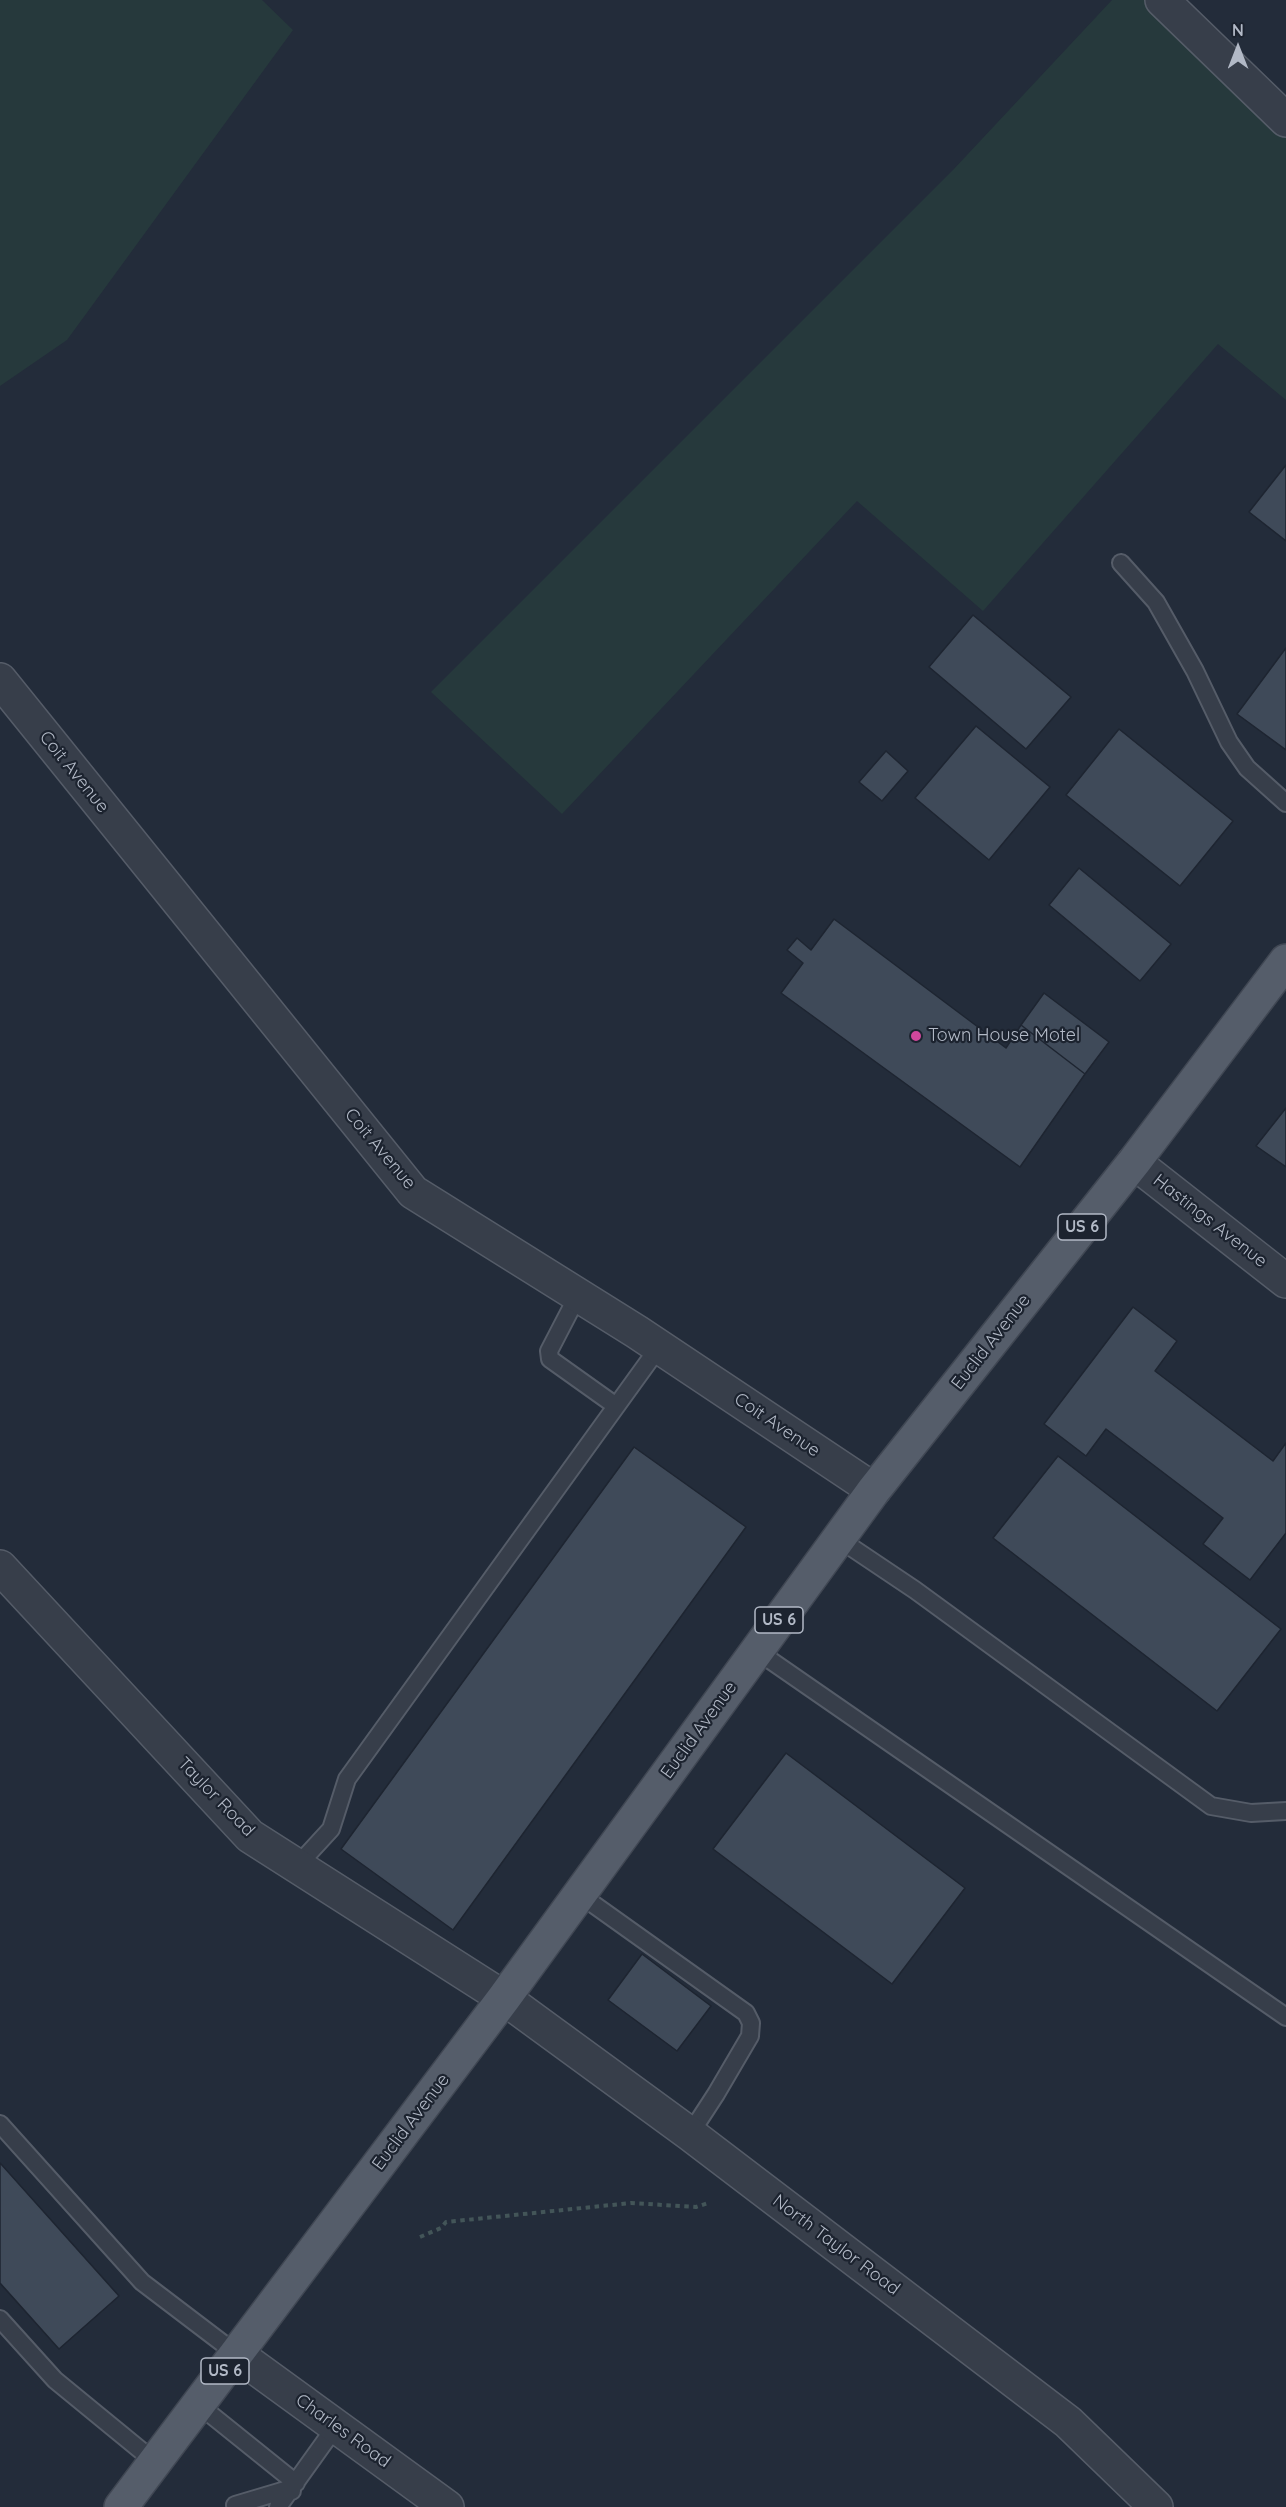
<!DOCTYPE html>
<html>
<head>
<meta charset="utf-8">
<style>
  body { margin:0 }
  #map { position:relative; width:1286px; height:2507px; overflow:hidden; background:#232c3a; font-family:Quicksand,sans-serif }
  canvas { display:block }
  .north { position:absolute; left:1208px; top:18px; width:60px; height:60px; -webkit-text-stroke:4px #1c232f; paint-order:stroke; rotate:0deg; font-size:16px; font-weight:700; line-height:24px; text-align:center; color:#b2b9c6 }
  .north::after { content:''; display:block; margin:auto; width:21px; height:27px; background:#b2b9c6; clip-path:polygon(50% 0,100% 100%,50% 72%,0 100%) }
</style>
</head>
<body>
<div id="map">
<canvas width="1286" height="2507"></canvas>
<div class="north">N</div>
</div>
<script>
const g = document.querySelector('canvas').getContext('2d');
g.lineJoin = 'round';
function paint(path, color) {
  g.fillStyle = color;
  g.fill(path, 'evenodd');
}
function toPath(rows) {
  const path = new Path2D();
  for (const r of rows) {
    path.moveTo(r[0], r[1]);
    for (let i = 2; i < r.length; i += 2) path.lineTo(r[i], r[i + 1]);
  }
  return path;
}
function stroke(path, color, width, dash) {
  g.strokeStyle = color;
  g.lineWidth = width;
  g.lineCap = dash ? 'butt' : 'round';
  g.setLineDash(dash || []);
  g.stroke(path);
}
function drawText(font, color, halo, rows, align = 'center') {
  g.font = font + ' Quicksand,sans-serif';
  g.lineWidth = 4.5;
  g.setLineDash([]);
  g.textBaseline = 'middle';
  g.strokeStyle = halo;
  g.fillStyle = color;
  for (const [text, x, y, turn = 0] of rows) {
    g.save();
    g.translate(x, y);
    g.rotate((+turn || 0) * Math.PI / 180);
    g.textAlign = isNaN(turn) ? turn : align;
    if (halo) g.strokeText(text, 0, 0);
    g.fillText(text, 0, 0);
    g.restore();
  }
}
const green = toPath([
  [0,0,262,0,293,30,67,340,0,386],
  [1112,0,1162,0,1286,120,1286,400,1218,344,983,611,857,501,562,814,431,692,953,170]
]);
const building = toPath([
  [1286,465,1286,541,1249,512,1286,465],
  [973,615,1071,697,1026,749,929,667,973,615],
  [1286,648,1286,750,1237,714,1286,648],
  [976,726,1050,787,989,860,915,798,976,726],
  [1119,729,1233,821,1180,886,1066,795,1119,729],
  [886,751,908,771,882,801,859,782,886,751],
  [1079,868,1171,944,1140,981,1049,905,1079,868],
  [834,919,1006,1048,1021,1025,1085,1074,1020,1167,781,993,803,963,787,950,797,938,811,950,834,919],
  [1044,993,1109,1042,1085,1074,1021,1025,1044,993],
  [1286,1108,1286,1167,1256,1146,1286,1108],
  [1133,1307,1177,1341,1155,1371,1273,1461,1286,1443,1286,1533,1250,1580,1203,1544,1223,1518,1106,1429,1086,1456,1044,1424,1133,1307],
  [634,1447,746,1527,453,1930,341,1849,634,1447],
  [1058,1456,1281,1629,1217,1711,993,1538,1058,1456],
  [786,1753,965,1888,892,1984,713,1849,786,1753],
  [642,1954,711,2006,677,2051,608,2000,642,1954],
  [0,2163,119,2296,59,2349,0,2283,0,2163]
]);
const path = toPath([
  [420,2237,441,2228,446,2222,631,2203,696,2207,708,2203]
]);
const service = toPath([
  [1121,563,1156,602,1195,671,1229,742,1247,768,1286,803],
  [578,1295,549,1351,550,1359,616,1406],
  [839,1539,915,1590,1211,1806,1251,1813,1286,1811],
  [757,1651,1286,2017],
  [297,1866,331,1829,347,1779,659,1347],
  [579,1894,746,2013,751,2023,750,2036,716,2094,690,2134],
  [0,2124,142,2282,238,2355],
  [0,2319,55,2380,155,2462],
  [199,2405,296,2483],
  [235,2505,292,2488,292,2491],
  [278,2507,336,2426]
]);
const minor = toPath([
  [1162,0,1286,120],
  [1134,1162,1286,1281],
  [0,1567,250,1836,504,1998],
  [238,2355,447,2507]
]);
const tertiary = toPath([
  [0,680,413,1192,637,1332,874,1490],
  [504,1998,690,2134,1068,2422,1156,2507]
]);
const primary = toPath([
  [121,2507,504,1998,874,1490,1134,1162,1286,961]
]);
const markers = [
  [916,1036,6,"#d1479c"]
];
const shields = [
  [1082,1227,48],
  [779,1620,48],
  [225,2371,48]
];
const shieldNames = [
  ["US 6",1082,1227],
  ["US 6",779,1620],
  ["US 6",225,2371]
];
const streetNames = [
  ["Coit Avenue",74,772,51],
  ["Coit Avenue",380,1149,50],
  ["Hastings Avenue",1210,1221,38],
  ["Euclid Avenue",991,1342,-52],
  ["Coit Avenue",777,1425,34],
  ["Euclid Avenue",699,1730,-54],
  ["Taylor Road",216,1797,46],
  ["Euclid Avenue",411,2122,-53],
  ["North Taylor Road",836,2245,37],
  ["Charles Road",343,2431,36]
];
const poiNames = [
  ["Town House Motel",928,1036]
];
paint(green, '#26393c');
paint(building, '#3f4a59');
stroke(building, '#1e2531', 1.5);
stroke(service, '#555c68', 20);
stroke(minor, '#555c68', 36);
stroke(tertiary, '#555c68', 36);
stroke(primary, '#404753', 36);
stroke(path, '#435558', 4, [4.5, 4.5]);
stroke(service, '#373e4a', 16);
stroke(minor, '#373e4a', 33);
stroke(tertiary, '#373e4a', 33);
stroke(primary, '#555d6a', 33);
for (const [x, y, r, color] of markers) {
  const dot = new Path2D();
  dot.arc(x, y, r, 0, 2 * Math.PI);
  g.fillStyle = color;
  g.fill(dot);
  stroke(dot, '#1c232f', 2);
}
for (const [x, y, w] of shields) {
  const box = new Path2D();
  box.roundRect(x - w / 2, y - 13, w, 26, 4.5);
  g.fillStyle = '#1c232f';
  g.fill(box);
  stroke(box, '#b2b9c6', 1.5);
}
drawText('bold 16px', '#b2b9c6', null, shieldNames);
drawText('18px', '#b2b9c6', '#1c232f', streetNames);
drawText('18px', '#b2b9c6', '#1c232f', poiNames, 'left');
</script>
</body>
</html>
